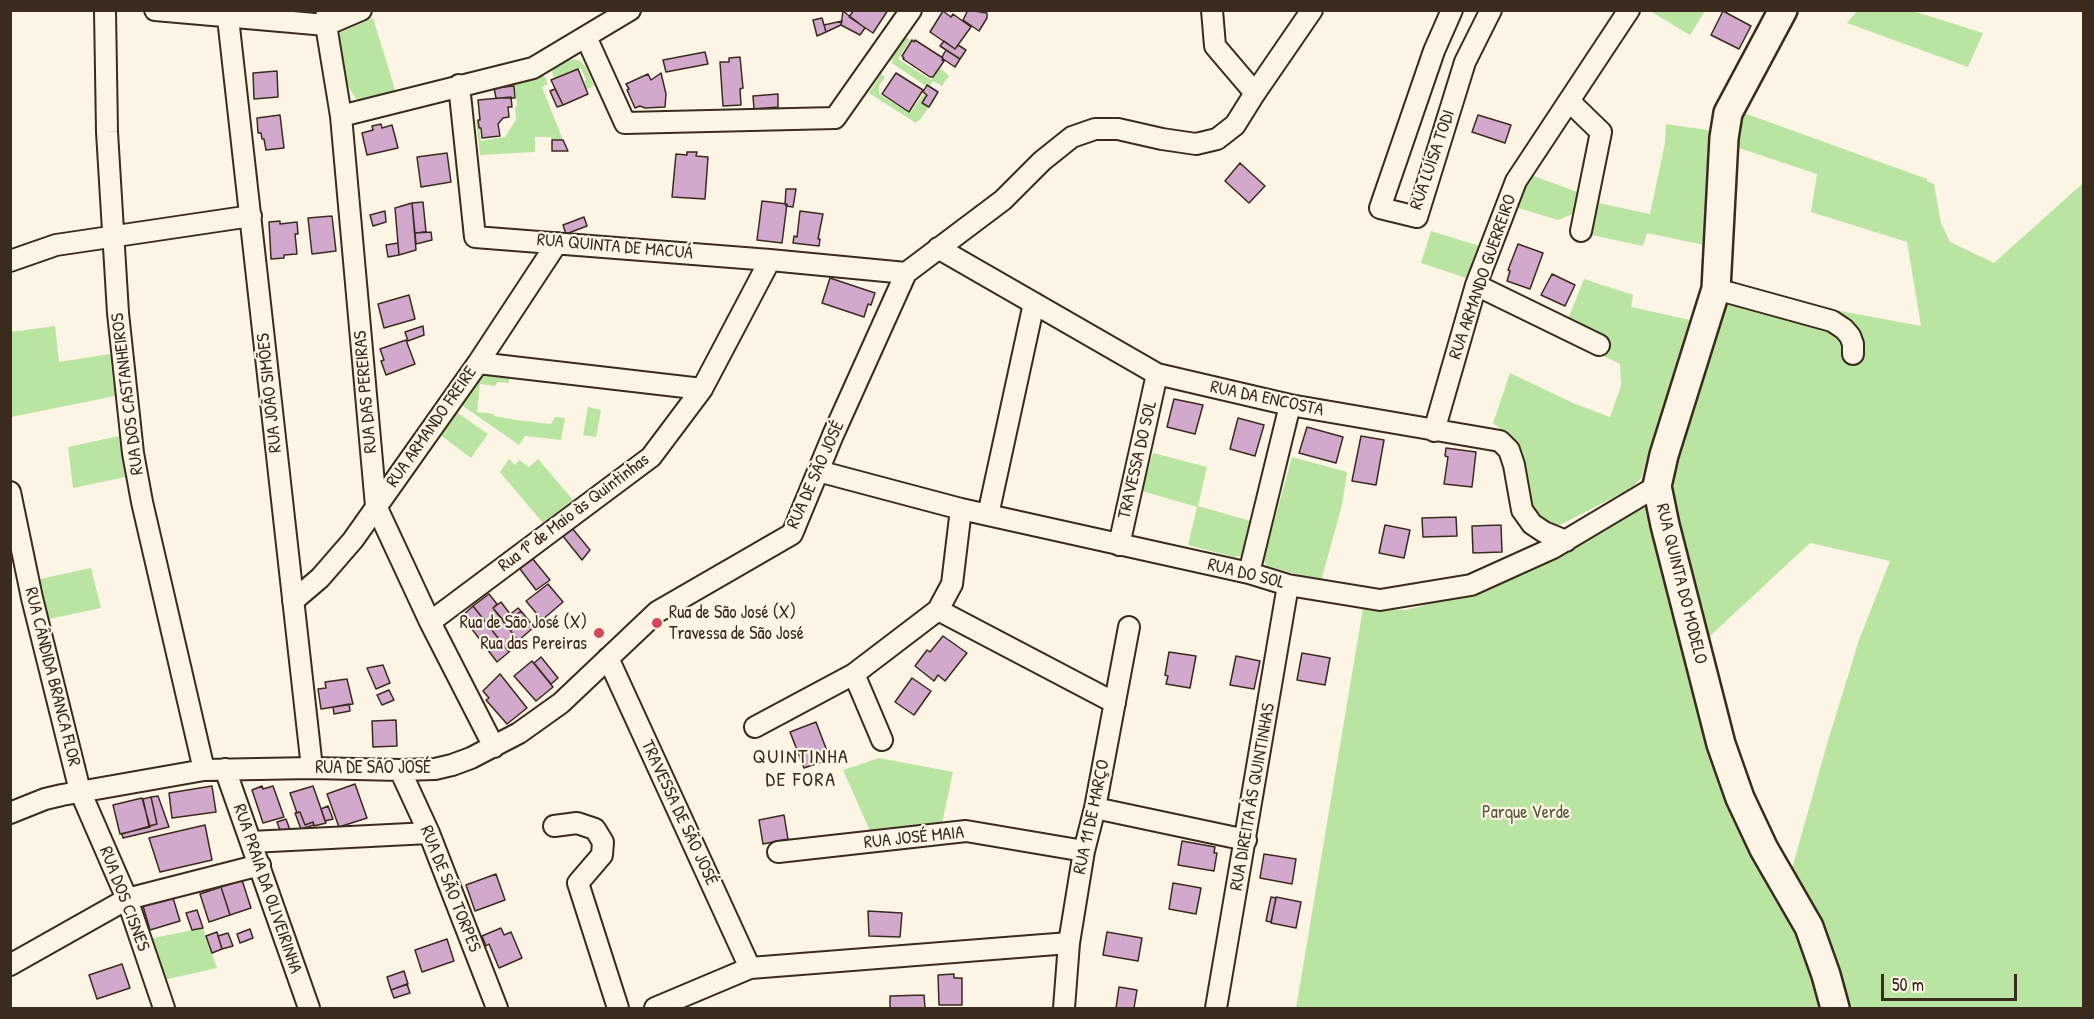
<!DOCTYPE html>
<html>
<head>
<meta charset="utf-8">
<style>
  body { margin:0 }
  #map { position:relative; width:2094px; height:1019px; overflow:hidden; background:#fcf5e5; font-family:"Patrick Hand",sans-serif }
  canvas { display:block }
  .frame { position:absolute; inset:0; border:12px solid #3b2a1e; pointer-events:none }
  .scale { position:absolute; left:1881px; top:974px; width:136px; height:27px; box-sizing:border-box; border:3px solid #3b2a1e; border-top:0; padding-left:8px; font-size:18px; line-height:21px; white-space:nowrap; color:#3b2a1e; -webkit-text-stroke:4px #fcf5e5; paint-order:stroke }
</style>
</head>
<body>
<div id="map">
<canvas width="2094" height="1019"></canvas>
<div class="frame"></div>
<div class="scale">50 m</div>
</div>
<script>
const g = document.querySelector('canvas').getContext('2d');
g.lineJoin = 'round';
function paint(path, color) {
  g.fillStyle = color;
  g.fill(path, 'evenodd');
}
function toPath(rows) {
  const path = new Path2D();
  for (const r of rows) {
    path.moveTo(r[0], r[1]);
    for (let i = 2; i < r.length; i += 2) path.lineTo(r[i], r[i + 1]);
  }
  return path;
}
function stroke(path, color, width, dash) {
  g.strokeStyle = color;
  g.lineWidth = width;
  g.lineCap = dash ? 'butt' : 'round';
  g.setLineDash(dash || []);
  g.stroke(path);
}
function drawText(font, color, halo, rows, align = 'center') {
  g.font = font + ' "Patrick Hand",sans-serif';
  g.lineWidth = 4.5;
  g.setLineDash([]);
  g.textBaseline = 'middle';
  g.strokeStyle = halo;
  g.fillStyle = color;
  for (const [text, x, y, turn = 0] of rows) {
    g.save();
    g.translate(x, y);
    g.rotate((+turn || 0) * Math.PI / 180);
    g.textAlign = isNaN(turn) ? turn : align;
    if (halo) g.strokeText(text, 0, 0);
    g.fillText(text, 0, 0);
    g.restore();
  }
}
const green = toPath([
  [1650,11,1705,11,1690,35],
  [1857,11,1913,11,1983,33,1968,67,1847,23],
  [373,18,396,93,362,102,356,99,348,86,339,33],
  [905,37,910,40,898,59,931,80,940,68,949,76,942,86,933,81,930,86,926,86,889,61,894,62,891,59],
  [573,59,580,61,585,66,594,86,587,89,584,81,586,80,581,68,554,78,550,67],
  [542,71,548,84,542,87,563,140,552,140,551,137,535,137,535,152,480,155,476,120,478,120,481,141,505,137,516,120,515,107,517,106,515,85,496,87],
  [881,74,885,77,879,86,879,94,910,113,924,93,927,95,923,103,929,107,919,121,918,120,916,123,869,93],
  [1741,112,1927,179,1927,181,1934,184,1941,223,1950,242,1994,263,2083,183,2083,1008,1844,1008,1789,879,1827,744,1859,640,1890,561,1810,543,1709,637,1671,486,1679,445,1728,290,1921,326,1907,242,1811,212,1817,174,1736,147],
  [1666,124,1714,131,1708,184,1704,245,1647,233,1643,246,1587,234,1594,202,1650,214,1665,143],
  [1531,175,1580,193,1575,213,1558,220,1518,208],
  [1431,231,1480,246,1469,279,1421,263],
  [1584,279,1633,295,1631,307,1690,320,1641,478,1632,488,1560,525,1545,525,1532,508,1526,469,1519,450,1510,436,1493,423,1510,373,1573,403,1610,417,1621,386,1620,364,1597,353,1604,336,1568,319],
  [55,326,59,362,110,354,115,396,11,417,11,332],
  [488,375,509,377,509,383,498,382,495,386,480,384,477,412,494,414,494,416,516,420,551,424,555,417,565,418,561,440,525,436,519,445,460,404,480,376],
  [588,407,601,410,596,437,583,435],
  [455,411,488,434,471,458,439,434],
  [119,436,125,477,73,488,68,447],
  [1153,453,1207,467,1198,506,1254,522,1244,555,1234,557,1188,545,1197,507,1142,491],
  [1292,457,1347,472,1342,505,1321,581,1267,566,1261,556,1268,528,1272,529],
  [509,459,515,465,519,460,529,467,538,459,573,500,543,523,500,472],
  [1650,507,1674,592,1683,651,1704,736,1726,790,1803,928,1828,1008,1296,1008,1363,608,1406,610,1490,588,1529,572,1637,508],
  [91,568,101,608,49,619,40,579],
  [879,758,953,772,942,823,870,831,843,770],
  [203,928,217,968,159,981,144,940]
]);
const building = toPath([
  [854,10,888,10,873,33,849,17,854,10],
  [968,10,987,13,987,18,979,31,963,20,968,10],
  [843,11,865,28,860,35,841,25,843,11],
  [943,11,951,17,953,14,971,27,955,49,930,32,943,11],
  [1723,11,1751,26,1739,49,1711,35,1723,11],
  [822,18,826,32,817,36,813,20,822,18],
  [842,21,841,25,826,32,824,25,842,21],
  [912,40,914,42,915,40,943,58,942,60,944,61,933,77,930,77,903,59,904,58,902,56,912,40],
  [944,41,955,49,958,45,966,50,960,59,940,46,944,41],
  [946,50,960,59,955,67,943,59,942,57,946,50],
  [705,52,708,64,666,72,663,60,705,52],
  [740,57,743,88,740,89,741,105,723,106,720,62,729,62,729,58,740,57],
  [578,69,588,94,563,105,551,80,578,69],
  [277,71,278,97,254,99,253,73,277,71],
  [661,73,666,94,665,107,645,108,640,106,635,108,627,90,629,89,626,84,648,74,651,80,661,73],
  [896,73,923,90,909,112,882,94,896,73],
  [927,85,938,92,929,107,922,103,927,95,923,92,927,85],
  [514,86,515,98,496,98,494,88,514,86],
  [555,89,563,105,557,107,550,91,555,89],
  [778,94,778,107,754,109,753,96,778,94],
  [511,97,512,107,508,107,509,117,503,118,498,124,500,136,482,138,481,128,479,128,478,120,480,120,478,100,511,97],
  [280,115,284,148,266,150,264,139,262,139,261,133,258,133,257,118,280,115],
  [1478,115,1511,125,1505,143,1472,132,1478,115],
  [381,124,382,128,392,125,398,148,367,155,362,133,373,130,372,126,381,124],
  [552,140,563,140,568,151,552,151,552,140],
  [687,152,697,152,696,156,708,157,705,199,672,197,676,154,687,155,687,152],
  [447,153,451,182,421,187,417,157,447,153],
  [1240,163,1265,186,1249,203,1225,181,1240,163],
  [786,189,796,189,793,207,786,206,785,204,786,189],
  [762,201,787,204,782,243,757,240,762,201],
  [423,202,426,232,415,233,412,203,423,202],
  [412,203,416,250,399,255,395,208,412,203],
  [385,211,386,222,373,226,370,215,385,211],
  [800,211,823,214,818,239,820,239,819,246,793,243,794,236,797,237,800,211],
  [332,216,336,251,312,254,308,218,332,216],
  [584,217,587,226,566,234,563,225,584,217],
  [280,221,280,224,297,222,298,234,295,234,297,254,284,255,284,258,271,259,269,222,280,221],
  [431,232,432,240,416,244,415,233,431,232],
  [398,243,399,255,388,257,386,245,398,243],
  [1518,244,1543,253,1530,289,1507,281,1510,271,1508,270,1518,244],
  [1552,274,1575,285,1565,306,1541,295,1552,274],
  [830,278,875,293,871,305,868,304,864,317,822,303,830,278],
  [409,295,415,319,384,328,378,304,409,295],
  [423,326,424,335,408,341,405,332,423,326],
  [406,340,415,364,386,375,381,361,384,360,380,349,406,340],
  [1174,399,1203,405,1195,434,1167,427,1174,399],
  [1238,418,1264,425,1255,456,1230,449,1238,418],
  [1307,427,1343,437,1336,463,1299,453,1307,427],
  [1361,436,1384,440,1376,485,1352,481,1361,436],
  [1446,448,1476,452,1472,487,1444,484,1448,457,1445,456,1446,448],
  [1456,517,1457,536,1423,537,1422,518,1456,517],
  [1385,525,1410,530,1404,558,1379,553,1385,525],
  [1501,525,1502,552,1473,553,1472,526,1501,525],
  [572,528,590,550,582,560,562,535,572,528],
  [532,558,550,580,536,590,520,569,532,558],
  [548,584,563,602,542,620,526,601,548,584],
  [489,594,497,604,493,608,520,643,509,652,473,606,489,594],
  [501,602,510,614,503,620,493,608,501,602],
  [473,606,509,652,497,662,462,616,473,606],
  [518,608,521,611,506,624,503,620,518,608],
  [521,611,534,627,518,641,506,624,521,611],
  [943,636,967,653,945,681,938,675,934,681,915,666,927,650,930,652,943,636],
  [1169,652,1196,656,1190,688,1166,684,1168,676,1165,675,1169,652],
  [1302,653,1330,658,1325,685,1297,680,1302,653],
  [1236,656,1260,661,1254,689,1230,685,1236,656],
  [541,657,558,678,551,684,534,663,541,657],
  [532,661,553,687,536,701,514,676,532,661],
  [383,665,390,683,376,689,367,668,383,665],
  [500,674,527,708,507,724,486,700,489,698,483,691,500,674],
  [912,678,931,691,914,715,895,702,912,678],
  [347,679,353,704,321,709,318,689,326,688,325,682,347,679],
  [389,690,394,700,382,705,377,695,389,690],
  [349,704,350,711,334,714,333,707,349,704],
  [396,720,397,746,373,747,372,721,396,720],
  [816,722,830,759,804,768,790,732,816,722],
  [355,784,367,818,339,827,327,794,355,784],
  [212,786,216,812,172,818,169,793,212,786],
  [262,786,263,789,273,786,284,817,263,823,252,790,262,786],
  [313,786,326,823,314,826,313,822,305,825,300,812,297,813,290,793,313,786],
  [158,796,169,827,123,838,122,834,157,824,151,797,158,796],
  [151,797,157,824,149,826,143,799,151,797],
  [142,798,150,827,120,834,113,805,142,798],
  [328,806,333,819,325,821,321,809,328,806],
  [300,812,305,825,313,822,314,825,301,829,295,813,300,812],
  [784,815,788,839,763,844,759,820,784,815],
  [286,819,290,830,281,833,277,822,286,819],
  [205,825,212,860,160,872,149,838,205,825],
  [1182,841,1215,847,1214,853,1217,853,1214,871,1178,865,1182,841],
  [1264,854,1296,859,1292,884,1260,878,1264,854],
  [496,874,505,900,475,911,466,885,496,874],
  [242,880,251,908,230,915,221,887,242,880],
  [1173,883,1201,888,1196,914,1169,909,1173,883],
  [221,887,230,915,209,922,200,894,221,887],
  [1271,897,1276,898,1271,922,1266,921,1271,897],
  [1276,897,1301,902,1296,928,1271,923,1276,897],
  [173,898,180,921,150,930,143,906,173,898],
  [197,910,203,928,192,930,186,913,197,910],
  [868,911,902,913,900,937,869,936,868,911],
  [501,928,504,935,511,932,522,958,499,968,489,944,486,946,482,936,501,928],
  [250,929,253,938,240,943,237,934,250,929],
  [217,932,222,949,212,953,206,936,217,932],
  [1107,932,1142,938,1138,961,1103,955,1107,932],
  [228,933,233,946,222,949,218,936,228,933],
  [447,939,454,961,422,972,415,950,447,939],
  [122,964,130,988,97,999,89,975,122,964],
  [404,971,408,984,391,990,387,977,404,971],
  [954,974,954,978,962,978,962,1005,939,1005,938,975,954,974],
  [407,984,410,993,394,998,391,990,407,984],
  [1119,987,1137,990,1134,1008,1116,1008,1119,987],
  [924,995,925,1008,890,1008,890,996,924,995]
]);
const street = toPath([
  [105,10,107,132,118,313,133,453,142,502,204,770],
  [155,10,326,25,361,10],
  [327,10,326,25,341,116,376,506,430,622,494,747],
  [1212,10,1215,46,1255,93],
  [1452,10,1434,51,1380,208,1417,217,1465,62,1491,10],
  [228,18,312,768],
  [586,37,625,123,835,118,911,10],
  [459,85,475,237,770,260,906,273],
  [1569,101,1601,132,1581,231],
  [341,116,533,68,630,10],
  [938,248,1157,374,1290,405,1500,441,1509,450,1514,465,1522,510,1532,524,1544,532,1566,541],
  [10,261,56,245,251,216],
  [1476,285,1599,345],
  [1716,289,1832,321,1844,329,1850,336,1853,344,1853,354],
  [478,363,702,389],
  [1434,431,1476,285,1516,181,1629,10],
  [818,471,961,509,1249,573,1288,585,1380,600,1471,585,1553,548,1657,486],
  [10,492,32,598,80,791,127,899,164,1008],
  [988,515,1034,303],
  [1119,545,1157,374],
  [1249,573,1290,405],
  [293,601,320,578,353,540,478,363,557,243],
  [938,610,1115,703],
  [430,622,651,457,702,389,770,260],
  [608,658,750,968],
  [854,674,882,740],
  [755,727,854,674,938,610,952,584,961,509],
  [225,769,309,1008],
  [400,770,429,833,497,1008],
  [1095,808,1246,840],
  [10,813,45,799,62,795,204,770,312,768,400,770,435,769,452,765,471,758,519,733,561,703,657,612,792,534,833,435,906,273,1003,200,1042,161,1072,137,1095,129,1118,129,1162,139,1196,144,1217,139,1235,125,1255,93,1312,10],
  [554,826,577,823,595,829,603,842,602,855,578,883,618,1008],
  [251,842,429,833],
  [778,852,966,831,1084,851],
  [10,965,127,899,260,865],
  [655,1008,750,968,1069,943],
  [1064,1008,1069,943,1084,851,1095,808,1129,627],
  [1216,1008,1288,585]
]);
const secondary = toPath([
  [1783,10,1728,113,1724,138,1716,289,1664,455,1657,486,1665,525,1721,744,1740,798,1764,849,1809,927,1826,975,1835,1008]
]);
const markers = [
  [657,623,6,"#d1495b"],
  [599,633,6,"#d1495b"]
];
const streetNames = [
  ["RUA LUÍSA TODI",1433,160,-71],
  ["RUA QUINTA DE MACUÁ",615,247,5],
  ["RUA ARMANDO GUERREIRO",1483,277,-71],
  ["RUA DAS PEREIRAS",366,392,-95],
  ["RUA JOÃO SIMÕES",270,393,-96],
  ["RUA DOS CASTANHEIROS",128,394,-97],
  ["RUA DA ENCOSTA",1267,399,12],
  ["RUA ARMANDO FREIRE",432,427,-55],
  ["TRAVESSA DO SOL",1138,460,-77],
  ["RUA DE SÃO JOSÉ",816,475,-66],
  ["Rua 1º de Maio às Quintinhas",574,513,-37],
  ["RUA DO SOL",1246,574,14],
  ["RUA QUINTA DO MODELO",1681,584,76],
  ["RUA CÂNDIDA BRANCA FLOR",52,677,76],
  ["RUA DE SÃO JOSÉ",373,768],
  ["RUA DIREITA ÀS QUINTINHAS",1253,797,-80],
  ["TRAVESSA DE SÃO JOSÉ",679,813,65],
  ["RUA 11 DE MARÇO",1092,817,-78],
  ["RUA JOSÉ MAIA",914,838,-6],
  ["RUA PRAIA DA OLIVEIRINHA",267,889,71],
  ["RUA DE SÃO TORPES",450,889,68],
  ["RUA DOS CISNES",124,899,69]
];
const poiNames = [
  ["Rua de São José (X)",669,613],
  ["Travessa de São José",669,634],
  ["Rua de São José (X)",587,623,"right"],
  ["Rua das Pereiras",587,644,"right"]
];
const parkNames = [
  ["Parque Verde",1526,813]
];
const neighbourhoodNames = [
  ["QUINTINHA",801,758],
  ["DE FORA",801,781]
];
paint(green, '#bae4a1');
paint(building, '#d2a8cd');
stroke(building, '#3b2a1e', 1.5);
stroke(street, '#3b2a1e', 24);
stroke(secondary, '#3b2a1e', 32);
stroke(street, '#fcf5e5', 20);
stroke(secondary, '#fcf5e5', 27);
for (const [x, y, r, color] of markers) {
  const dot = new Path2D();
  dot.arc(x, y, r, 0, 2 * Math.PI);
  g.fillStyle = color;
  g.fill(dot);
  stroke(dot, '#fcf5e5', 2);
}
drawText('18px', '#3b2a1e', '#fcf5e5', streetNames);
drawText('18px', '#3b2a1e', '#fcf5e5', poiNames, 'left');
drawText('18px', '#5b583f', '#fcf5e5', parkNames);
g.letterSpacing = '1.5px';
drawText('20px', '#3b2a1e', '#fcf5e5', neighbourhoodNames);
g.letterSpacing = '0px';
</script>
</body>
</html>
